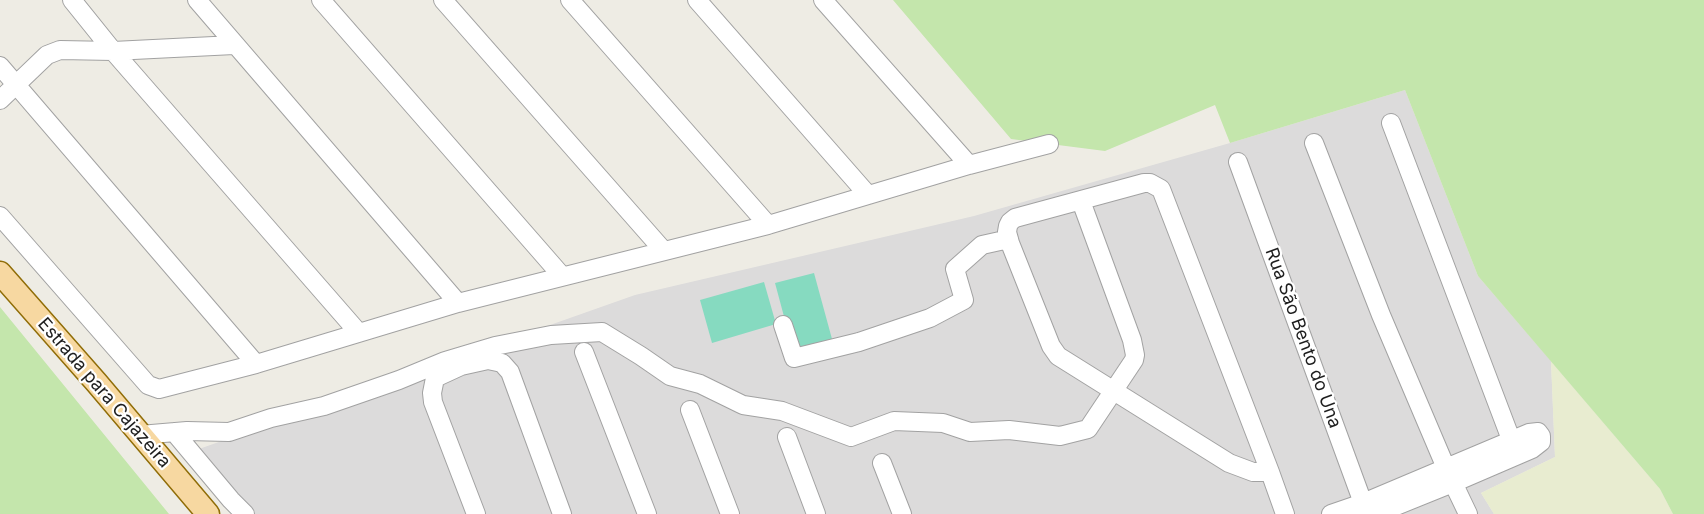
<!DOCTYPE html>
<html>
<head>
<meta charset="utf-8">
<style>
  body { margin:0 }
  canvas { display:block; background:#eeece4 }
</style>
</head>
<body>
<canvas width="1704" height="514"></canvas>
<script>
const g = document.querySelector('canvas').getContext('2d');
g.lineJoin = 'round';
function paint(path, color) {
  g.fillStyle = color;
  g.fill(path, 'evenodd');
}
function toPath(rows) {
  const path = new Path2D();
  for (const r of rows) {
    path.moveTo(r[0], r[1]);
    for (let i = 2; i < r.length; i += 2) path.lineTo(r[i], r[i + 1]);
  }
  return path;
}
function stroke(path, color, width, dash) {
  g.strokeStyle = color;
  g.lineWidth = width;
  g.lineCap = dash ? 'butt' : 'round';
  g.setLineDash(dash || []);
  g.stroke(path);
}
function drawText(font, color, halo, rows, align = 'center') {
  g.font = font + ' Inter,sans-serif';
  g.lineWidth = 4.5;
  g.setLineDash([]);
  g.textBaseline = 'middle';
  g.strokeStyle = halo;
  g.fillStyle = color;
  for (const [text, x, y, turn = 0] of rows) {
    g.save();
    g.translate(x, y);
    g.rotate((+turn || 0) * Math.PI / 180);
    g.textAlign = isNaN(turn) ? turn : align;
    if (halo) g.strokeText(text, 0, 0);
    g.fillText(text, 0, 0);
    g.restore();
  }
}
const residential = toPath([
  [1405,90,1478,276,1551,361,1555,457,1481,493,1494,514,253,514,199,449,635,295,974,216,1230,143]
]);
const farmland = toPath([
  [1551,361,1660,489,1673,514,1494,514,1481,493,1555,457]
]);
const grass = toPath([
  [893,0,1704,0,1704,514,1673,514,1660,489,1478,276,1405,90,1230,143,1215,105,1105,151,1011,139],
  [0,307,169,514,0,514]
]);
const pitch = toPath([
  [814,273,832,339,793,350,775,283],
  [764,282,776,324,712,343,700,300]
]);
const minor = toPath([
  [72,0,113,51,358,332],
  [197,0,458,303],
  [321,0,562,276],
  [443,0,663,250],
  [570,0,768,225],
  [697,0,868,195],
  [823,0,969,165],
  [0,66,256,364],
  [0,100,47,55,60,50,113,51,234,45],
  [1391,123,1515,450],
  [1314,143,1381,315,1446,468,1468,514],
  [1238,162,1363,503,1367,512],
  [0,216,148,385,159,389,256,364,458,303,768,225,969,165,1049,144],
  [783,325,794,358,859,342,930,318,964,300,955,269,982,245,1009,239],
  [584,352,647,514],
  [690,410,730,514],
  [174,432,231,500,245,514],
  [140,435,187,431,229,432,271,418,324,406,399,380,445,361,495,346,551,335,602,332,641,356,670,376,700,384,743,405,782,411,851,437,894,421,943,423,970,432,1009,430,1060,436,1088,429,1134,360,1135,355,1132,340,1081,201],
  [787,437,816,514],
  [882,463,902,514],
  [1270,472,1253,472,1229,463,1058,356,1051,346,1010,243,1007,232,1008,226,1010,222,1015,218,1144,183,1150,183,1161,189,1270,472,1285,514],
  [476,514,433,402,432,393,435,378,461,366,488,360,502,363,510,372,562,514],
  [1331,514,1363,503,1529,433,1538,432,1541,436,1541,442,1532,449,1453,483,1376,514]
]);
const major = toPath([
  [0,273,96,382,208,514]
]);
const streetNames = [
  ["Rua São Bento do Una",1303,338,70],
  ["Estrada para Cajazeira",104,393,49]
];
paint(residential, '#dcdbdb');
paint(farmland, '#e8ecd0');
paint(grass, '#c4e6ac');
paint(pitch, '#86dac0');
stroke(minor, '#a2a2a2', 20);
stroke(major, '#906d07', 25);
stroke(minor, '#fff', 18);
stroke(major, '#f7d8a1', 22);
drawText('18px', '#1e1e1e', '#fff', streetNames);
</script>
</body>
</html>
